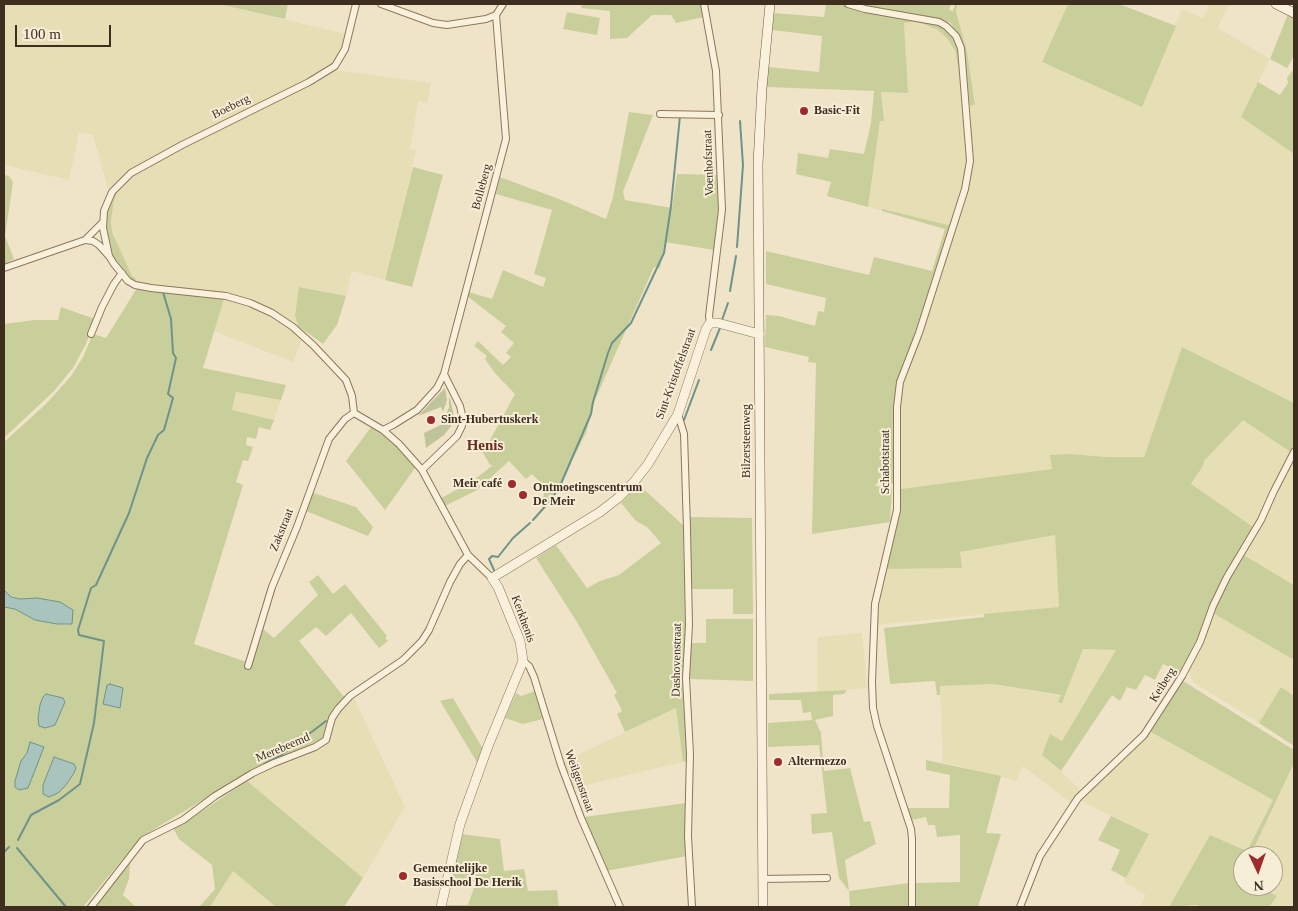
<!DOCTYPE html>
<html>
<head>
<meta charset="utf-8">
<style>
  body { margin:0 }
  #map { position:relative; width:1298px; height:911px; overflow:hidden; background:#f0e4c8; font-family:"Times New Roman",serif }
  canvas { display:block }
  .frame { position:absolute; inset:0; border:5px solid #3d2e20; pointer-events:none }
  .north { position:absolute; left:1233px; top:846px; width:50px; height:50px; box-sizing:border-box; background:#f7eed8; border:1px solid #ada18e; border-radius:50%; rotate:177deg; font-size:14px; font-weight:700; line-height:20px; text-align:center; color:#3d2e20 }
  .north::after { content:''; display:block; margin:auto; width:18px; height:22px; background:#9e2a2b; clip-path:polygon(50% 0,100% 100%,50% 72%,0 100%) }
  .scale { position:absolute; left:15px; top:25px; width:96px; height:22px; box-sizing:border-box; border:2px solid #3d2e20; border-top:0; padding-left:6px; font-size:15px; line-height:18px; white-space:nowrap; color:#3d2e20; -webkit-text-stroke:4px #f7eed8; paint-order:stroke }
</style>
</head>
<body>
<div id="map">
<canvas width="1298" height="911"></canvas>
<div class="frame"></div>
<div class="north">N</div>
<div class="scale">100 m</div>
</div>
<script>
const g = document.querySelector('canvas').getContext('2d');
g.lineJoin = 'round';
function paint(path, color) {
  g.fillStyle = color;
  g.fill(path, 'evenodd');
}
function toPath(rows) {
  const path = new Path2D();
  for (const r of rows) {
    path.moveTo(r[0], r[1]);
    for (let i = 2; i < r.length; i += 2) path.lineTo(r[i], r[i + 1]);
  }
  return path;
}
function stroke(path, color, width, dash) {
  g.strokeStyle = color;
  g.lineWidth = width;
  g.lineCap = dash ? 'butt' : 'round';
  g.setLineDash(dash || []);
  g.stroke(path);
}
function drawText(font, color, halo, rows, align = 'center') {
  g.font = font + ' "Times New Roman",serif';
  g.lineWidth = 4;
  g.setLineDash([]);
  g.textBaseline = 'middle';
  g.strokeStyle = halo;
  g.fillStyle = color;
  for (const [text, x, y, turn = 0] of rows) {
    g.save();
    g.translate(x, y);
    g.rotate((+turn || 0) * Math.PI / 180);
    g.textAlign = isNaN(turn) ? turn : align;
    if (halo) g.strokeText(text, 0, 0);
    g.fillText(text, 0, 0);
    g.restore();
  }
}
const farmland = toPath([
  [4,4,218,4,346,34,338,58,327,69,125,175,108,189,93,135,79,132,69,180,4,165],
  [958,4,1068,4,1042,62,1142,107,1182,9,1203,18,1210,4,1229,4,1218,28,1270,59,1241,117,1294,154,1294,403,1182,347,1144,457,1107,457,1070,454,1050,455,1053,469,901,489,900,409,903,383,970,179,972,164,970,106,975,105,967,52,956,11],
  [914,22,938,30,947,38,957,58,960,75,968,172,952,226,868,207,880,121,884,121,881,92,908,93,904,23],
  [335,70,431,83,427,103,418,101,410,149,416,151,385,280,352,271,346,296,299,287,295,315,298,326,275,312,224,294,145,285,134,282,112,232,111,221,114,200,117,194,115,192,127,180,139,172,187,145,299,91],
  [224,299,254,309,271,318,288,328,302,339,293,362,214,331],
  [236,392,281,400,274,420,232,410],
  [1243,419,1292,453,1253,527,1191,485,1203,466,1203,461],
  [1294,459,1294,585,1242,554],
  [1055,535,1059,607,876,625,885,569,962,568,959,552],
  [1213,612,1294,660,1294,696,1281,687,1259,723,1193,682,1191,678,1189,670],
  [862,633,867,688,817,692,818,637],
  [1083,649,1116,650,1062,741,1042,755,1081,790,1071,803,1023,766,1016,781,943,762,940,686,993,684,1061,696,1062,703],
  [354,698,405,807,363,878,247,781,275,765,322,746,331,724,339,713,349,701],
  [676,708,683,762,573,788,563,762],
  [1151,732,1273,800,1247,851,1210,835,1169,907,1140,907,1146,895,1124,882,1149,834,1081,801,1097,782,1132,753],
  [1294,763,1294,907,1269,907,1277,896,1265,890,1265,886,1273,886,1273,856,1255,856,1251,854],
  [233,871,276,907,210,907]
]);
const green = toPath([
  [218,4,288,4,285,19],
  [582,4,701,4,704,17,676,23,671,15,652,15,627,38,610,39,610,11,581,8],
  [826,4,841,4,876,15,934,22,951,33,958,43,960,75,955,51,947,38,938,30,923,24,914,22,904,23,908,93,881,92,884,121,880,121,868,207,827,196,831,182,796,174,798,153,828,158,830,149,864,154,871,123,874,91,766,87,768,67,819,72,822,36,772,30,774,13,824,17],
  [855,4,951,4,949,10,953,11,955,4,958,4,956,11,967,52,975,105,970,106,964,56,961,41,950,22],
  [1068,4,1119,4,1176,26,1142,107,1042,62],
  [567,12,600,18,597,35,563,29],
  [1288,14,1294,17,1294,56,1287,68,1270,59],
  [1292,71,1294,72,1294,154,1241,117,1258,82,1280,95,1288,83,1287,78],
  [629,112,653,115,623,192,625,200,672,208,677,174,718,175,719,201,714,250,665,242,660,268,654,267,594,402,586,433,561,482,554,489,553,496,544,505,543,497,546,488,532,474,526,479,509,461,477,490,445,506,441,498,470,483,493,465,490,465,480,448,489,442,515,394,494,372,485,359,487,356,474,346,478,341,503,365,511,357,506,353,514,343,501,332,506,326,467,296,469,292,492,299,503,270,543,287,546,278,534,274,552,210,496,194,500,177,559,199,606,219,613,197],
  [413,167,443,175,412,287,385,280],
  [4,175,9,176,13,182,5,236,14,259,4,264],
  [115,192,117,194,114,200,111,221,112,232,132,276,136,279,134,282,125,274,113,257,107,231,106,216,108,205],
  [882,209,952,226,917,331,901,373,896,484,877,483,875,486,892,489,890,522,812,534,816,363,808,362,809,357,765,347,766,315,779,316,815,326,818,311,824,312,826,298,766,284,766,251,869,275,874,257,932,271,945,229,882,211],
  [299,287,346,296,337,325,323,344,298,326,295,315],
  [137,288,224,299,203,368,286,385,281,400,236,392,232,410,274,420,270,430,259,427,256,439,247,437,246,445,253,447,248,461,243,460,236,482,243,485,194,644,247,662,262,628,274,638,318,595,309,582,318,575,333,594,345,584,387,636,385,638,388,641,379,648,351,613,326,636,316,627,299,641,345,698,332,712,327,722,323,737,320,740,253,770,141,837,83,907,4,907,4,607,15,609,35,620,68,625,37,598,20,599,11,597,4,590,4,442,46,404,71,376,83,357,93,334,106,338],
  [54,757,74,764,74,773,66,785,43,785],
  [61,307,95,319,86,344,73,368,54,391,4,438,4,324,34,320,58,320],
  [1182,347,1294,403,1294,449,1292,453,1243,420,1204,461,1203,466,1191,484,1253,527,1221,585,1193,652,1181,673,1163,664,1155,680,1145,675,1136,690,1127,687,1120,701,1112,695,1061,771,1042,755,1050,734,1062,741,1116,650,1083,649,1062,703,1058,702,1061,695,993,684,940,686,940,695,937,695,935,681,890,684,884,628,984,617,984,614,1059,607,1055,535,960,552,962,568,885,569,899,511,901,489,1052,469,1050,455,1070,454,1107,457,1144,457],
  [371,427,387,437,398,447,415,468,385,510,346,461],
  [638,484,683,525,688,760,683,762,676,708,625,732,617,714,622,711,614,695,617,693,577,622,536,558,556,545,587,588,600,581,619,575,661,543,647,527,636,521,621,503],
  [311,492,356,507,373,527,368,536,306,511],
  [689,517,752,518,753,614,733,614,733,589,690,589],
  [1242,554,1294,585,1294,660,1213,613],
  [706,619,753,619,753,681,690,679,689,643,706,643],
  [1183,681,1294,750,1294,763,1251,854,1255,856,1243,856,1243,886,1265,886,1266,890,1277,896,1269,907,1193,907,1197,907,1198,905,1169,907,1210,835,1247,851,1273,800,1151,732],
  [1281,687,1294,696,1294,746,1259,723],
  [847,690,844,694,833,695,833,716,815,720,821,733,824,771,850,768,864,822,870,821,876,844,845,860,849,891,909,883,909,907,850,907,849,891,839,878,832,832,812,834,811,814,827,813,819,745,768,747,768,723,812,720,811,712,803,713,801,700,769,700,769,694],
  [535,691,543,719,523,724,505,718,516,693,521,696],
  [453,698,483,749,478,764,440,701],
  [926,760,1001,776,986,833,1001,834,978,907,916,907,916,883,960,882,960,835,937,837,935,825,928,825,926,817,911,820,907,808,949,808,950,775,926,770],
  [247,781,363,878,344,907,276,907,233,871,210,907,199,907,215,889,212,865,179,839,173,828,186,822],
  [686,803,687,856,606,871,584,817],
  [1111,816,1149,834,1126,878,1111,870,1120,850,1098,840],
  [461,834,500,839,504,871,524,869,528,891,557,890,559,907,446,907,447,905,468,905,476,882,452,877],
  [130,859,129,879,123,895,136,907,92,907]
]);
const cemetery = toPath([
  [445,388,447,400,443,412,441,407,418,416],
  [449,398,450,398,455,421,444,435,426,448,424,433,447,422,445,416,449,408]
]);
const water = toPath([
  [4,590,11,597,20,599,37,598,60,602,73,610,72,624,57,624,35,620,15,609,4,607,4,590],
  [110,684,123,688,120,708,103,704,107,685,110,684],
  [46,694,63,698,65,702,55,725,45,728,39,726,38,718,40,705,43,697,46,694],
  [30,742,44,747,28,788,19,790,15,787,15,781,21,761,27,753,30,742],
  [54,757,74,764,76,768,74,773,66,785,58,793,49,797,43,794,43,785,54,757]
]);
const stream = toPath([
  [737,247,743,165,740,121],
  [730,291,736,256],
  [722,320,728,303],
  [711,350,720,328],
  [684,420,699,380],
  [560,486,591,414,593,402,608,353,612,343,631,323,664,253,671,206,680,116],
  [533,520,550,501,556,492],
  [494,570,489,559,492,556,498,557,513,538,530,523],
  [264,764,280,756,326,721],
  [18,840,31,815,59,800,80,784,94,723,104,641,79,635,78,630,91,588,96,585,129,513,147,458,158,435,164,430,173,398,168,394,176,358,173,353,171,319,163,292],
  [17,848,66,907],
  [4,852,9,847]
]);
const minor = toPath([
  [381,4,433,23,447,25,486,19,496,15],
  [704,4,716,71,722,210,709,316,710,323],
  [848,4,865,9,939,22,946,26,956,36,961,48,970,161,965,189,919,333,900,382,897,407,897,510,875,604,872,682,873,708,877,726,911,829,912,839,912,907],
  [660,114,719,115],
  [85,240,93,241,99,245,108,255],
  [4,268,85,240,103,222],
  [91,334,102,307,114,284,122,273],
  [354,413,352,396,346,380,313,345,293,327,272,313,250,303,226,296,151,288,135,285,128,281,114,264,109,256,103,228,104,211,112,192,131,173,182,145,309,82,335,66,345,49,356,4],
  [354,413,383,430,399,444,422,470,468,555,492,578],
  [678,414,684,434,687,529,689,625,686,678,690,754,688,836,692,907],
  [383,430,393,425,417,410,437,388,444,374,506,139,496,15,503,4],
  [422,470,457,436,462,426,462,415,460,406,444,374],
  [523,661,529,666,534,677,561,765,581,818,620,907],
  [248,666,272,587,297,527,329,439,345,419,354,413],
  [762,879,827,878],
  [91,907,143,840,183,820,215,796,253,773,274,763,315,747,326,740,332,718,338,709,350,696,403,660,422,641,429,630,450,582,460,564,468,555],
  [1020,907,1040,856,1078,798,1144,735,1182,676,1200,642,1213,606,1227,577,1261,520,1273,493,1294,452]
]);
const tertiary = toPath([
  [441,907,460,824,488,746,523,661,520,641,498,587,492,578,600,512,618,498,634,482,648,464,678,414,706,329,710,323,718,323,759,334]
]);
const secondary = toPath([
  [1276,4,1294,13],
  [763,907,758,164,762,88,770,4]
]);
const markers = [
  [804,111,5,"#9e2a2b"],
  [431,420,5,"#9e2a2b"],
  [512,484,5,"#9e2a2b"],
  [523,495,5,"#9e2a2b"],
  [778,762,5,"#9e2a2b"],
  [403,876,5,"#9e2a2b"]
];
const streetNames = [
  ["Boeberg",231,107,-26],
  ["Voenhofstraat",709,163,-92],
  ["Bolleberg",482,187,-75],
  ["Sint-Kristoffelstraat",676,374,-70],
  ["Bilzersteenweg",747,441,-90],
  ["Schabotstraat",886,462,-90],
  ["Zakstraat",282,530,-68],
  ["Kerkhenis",523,619,70],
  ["Dashovenstraat",677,660,-89],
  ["Keiberg",1163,685,-58],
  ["Merebeemd",283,748,-23],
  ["Weilgenstraat",579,781,70]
];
const poiNames = [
  ["Basic-Fit",814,111],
  ["Sint-Hubertuskerk",441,420],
  ["Meir café",502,484,"right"],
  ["Ontmoetingscentrum",533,488],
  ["De Meir",533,502],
  ["Altermezzo",788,762],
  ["Gemeentelijke",413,869],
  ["Basisschool De Herik",413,883]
];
const quarterNames = [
  ["Henis",485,446]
];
paint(farmland, '#e6deb5');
paint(green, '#c9cf9b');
paint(cemetery, '#bfc49a');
paint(water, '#a9c4bc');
stroke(water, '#6f938a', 1);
stroke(stream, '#6f938a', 2);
stroke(minor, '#8d765c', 8);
stroke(tertiary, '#8d765c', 10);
stroke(secondary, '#6f573f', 10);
stroke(minor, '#faf1dc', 6);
stroke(tertiary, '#faf1dc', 9);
stroke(secondary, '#faf1dc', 9);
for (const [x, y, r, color] of markers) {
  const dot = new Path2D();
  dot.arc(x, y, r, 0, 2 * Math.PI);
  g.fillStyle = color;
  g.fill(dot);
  stroke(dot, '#f7eed8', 2);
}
drawText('12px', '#3d2e20', '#f7eed8', streetNames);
drawText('bold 12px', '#3d2e20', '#f7eed8', poiNames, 'left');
drawText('bold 15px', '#6b2e1e', '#f7eed8', quarterNames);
</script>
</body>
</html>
